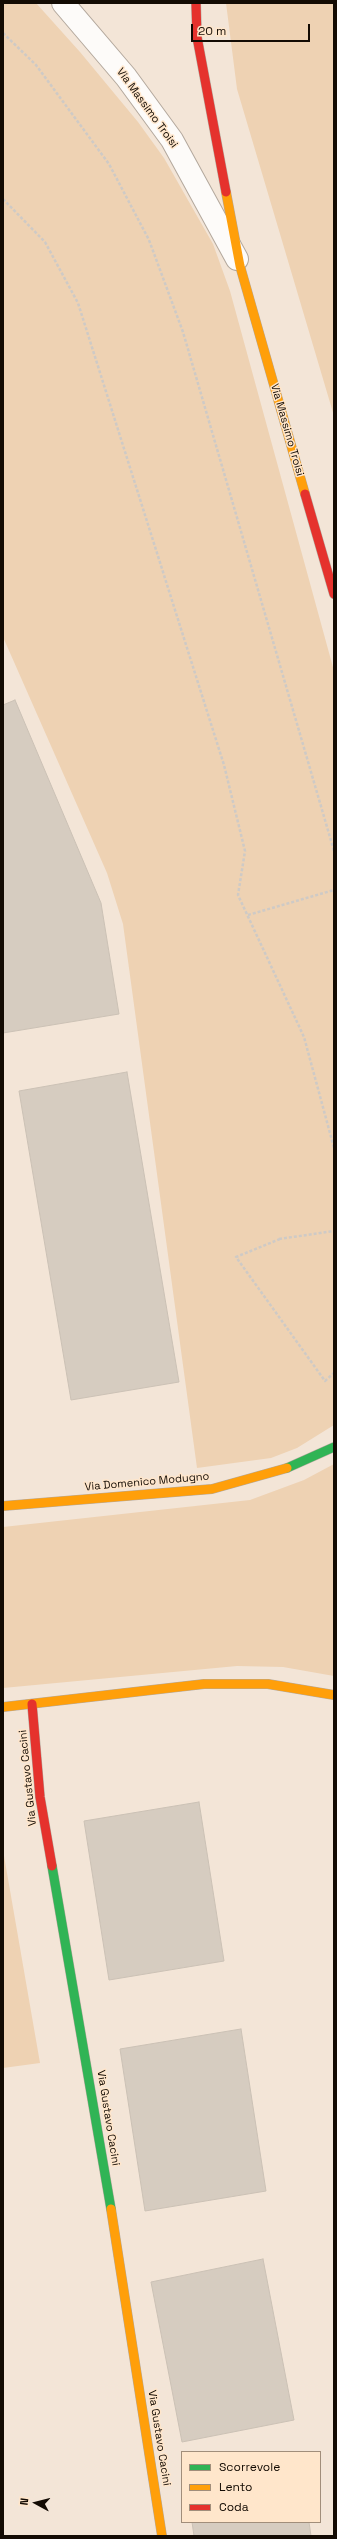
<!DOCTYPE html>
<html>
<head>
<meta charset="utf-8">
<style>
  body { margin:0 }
  #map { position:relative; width:337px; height:2539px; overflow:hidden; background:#f3e5d7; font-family:"Space Grotesk",sans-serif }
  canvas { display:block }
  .frame { position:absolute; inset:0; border:4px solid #130b03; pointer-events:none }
  .legend { position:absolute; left:181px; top:2451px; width:140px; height:72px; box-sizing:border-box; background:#ffe6cb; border:1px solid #a18e7b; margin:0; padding:5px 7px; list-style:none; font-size:12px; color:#130b03 }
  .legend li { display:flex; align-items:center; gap:8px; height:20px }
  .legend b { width:20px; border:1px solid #a18e7b }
  .north { position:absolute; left:16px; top:2483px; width:40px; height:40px; -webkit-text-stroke:3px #ffe6cb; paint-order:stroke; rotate:277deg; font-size:11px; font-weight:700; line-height:16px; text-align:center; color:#130b03 }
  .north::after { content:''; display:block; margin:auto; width:14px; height:18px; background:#130b03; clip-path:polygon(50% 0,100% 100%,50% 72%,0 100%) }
  .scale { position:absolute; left:191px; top:24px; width:119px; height:18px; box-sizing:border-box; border:2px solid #130b03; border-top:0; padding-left:5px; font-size:12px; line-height:14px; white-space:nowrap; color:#130b03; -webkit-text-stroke:3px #ffe6cb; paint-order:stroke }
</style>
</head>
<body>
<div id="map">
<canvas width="337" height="2539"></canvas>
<div class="frame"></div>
<ul class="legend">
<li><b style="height:5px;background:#30b455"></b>Scorrevole</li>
<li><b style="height:5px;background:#ff9f0a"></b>Lento</li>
<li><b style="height:5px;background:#e5322d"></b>Coda</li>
</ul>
<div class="north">N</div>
<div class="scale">20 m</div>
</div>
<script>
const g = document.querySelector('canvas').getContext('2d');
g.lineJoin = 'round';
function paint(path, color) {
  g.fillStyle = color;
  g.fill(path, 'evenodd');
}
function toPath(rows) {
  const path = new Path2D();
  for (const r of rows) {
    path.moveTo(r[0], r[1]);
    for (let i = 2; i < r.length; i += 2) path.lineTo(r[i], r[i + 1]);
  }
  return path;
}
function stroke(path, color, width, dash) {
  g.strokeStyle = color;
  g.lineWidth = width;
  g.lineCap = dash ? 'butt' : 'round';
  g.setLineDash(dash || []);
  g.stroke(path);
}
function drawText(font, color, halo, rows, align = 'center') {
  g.font = font + ' "Space Grotesk",sans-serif';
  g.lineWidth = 3;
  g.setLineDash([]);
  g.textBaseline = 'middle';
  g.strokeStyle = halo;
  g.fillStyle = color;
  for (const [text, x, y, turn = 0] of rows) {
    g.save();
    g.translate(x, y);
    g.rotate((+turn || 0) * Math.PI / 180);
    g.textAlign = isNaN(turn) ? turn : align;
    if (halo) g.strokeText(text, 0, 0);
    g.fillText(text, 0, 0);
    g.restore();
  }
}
const green = toPath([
  [3,3,36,3,80,52,138,122,164,158,213,244,230,291,334,671,334,1425,297,1448,271,1458,197,1468,123,924,107,873,3,637],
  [226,3,334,3,334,416,237,89],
  [334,1464,334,1676,283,1667,237,1666,3,1688,3,1527,250,1500,304,1480],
  [3,1850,40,2063,3,2068]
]);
const building = toPath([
  [15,700,101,903,119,1014,3,1033,3,705,15,700],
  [127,1072,179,1382,71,1400,19,1091,127,1072],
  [199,1802,224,1961,109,1980,84,1821,199,1802],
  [241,2029,266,2191,145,2211,120,2049,241,2029],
  [263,2259,294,2420,182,2442,151,2282,263,2259],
  [192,2522,309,2522,311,2536,194,2536,192,2522]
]);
const path = toPath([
  [3,33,36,65,109,164,149,240,183,332,334,851],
  [3,199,45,242,78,303,224,765,245,851,238,895,304,1037,334,1148],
  [248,915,334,890],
  [279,1239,334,1231],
  [280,1239,236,1257,325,1381,334,1373]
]);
const street = toPath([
  [63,3,126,77,172,140,237,259]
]);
const fast = toPath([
  [287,1468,334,1447],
  [52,1866,111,2209]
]);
const slow = toPath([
  [226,192,240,266,305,494],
  [3,1506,212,1489,287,1468],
  [3,1707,204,1684,268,1684,334,1695],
  [111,2209,162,2536]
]);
const jam = toPath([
  [196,3,197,37,226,192],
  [305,494,334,594],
  [32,1704,40,1797,52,1866]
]);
const streetNames = [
  ["Via Massimo Troisi",147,108,54],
  ["Via Massimo Troisi",287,430,74],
  ["Via Domenico Modugno",147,1482,-5],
  ["Via Gustavo Cacini",28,1778,-96],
  ["Via Gustavo Cacini",108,2118,81],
  ["Via Gustavo Cacini",159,2438,81]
];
paint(green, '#eed2b3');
paint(building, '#d6ccc0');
stroke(building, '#cbc1b5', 1);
stroke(street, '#b3a89d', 24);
stroke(fast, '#b3a89d', 10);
stroke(slow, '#b3a89d', 10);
stroke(jam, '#b3a89d', 10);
stroke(path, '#cecac6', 2.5, [3, 2]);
stroke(street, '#fdfbf9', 22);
stroke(fast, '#30b455', 9);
stroke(slow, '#ff9f0a', 9);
stroke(jam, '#e5322d', 9);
drawText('11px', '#130b03', '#ffe6cb', streetNames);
</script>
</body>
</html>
